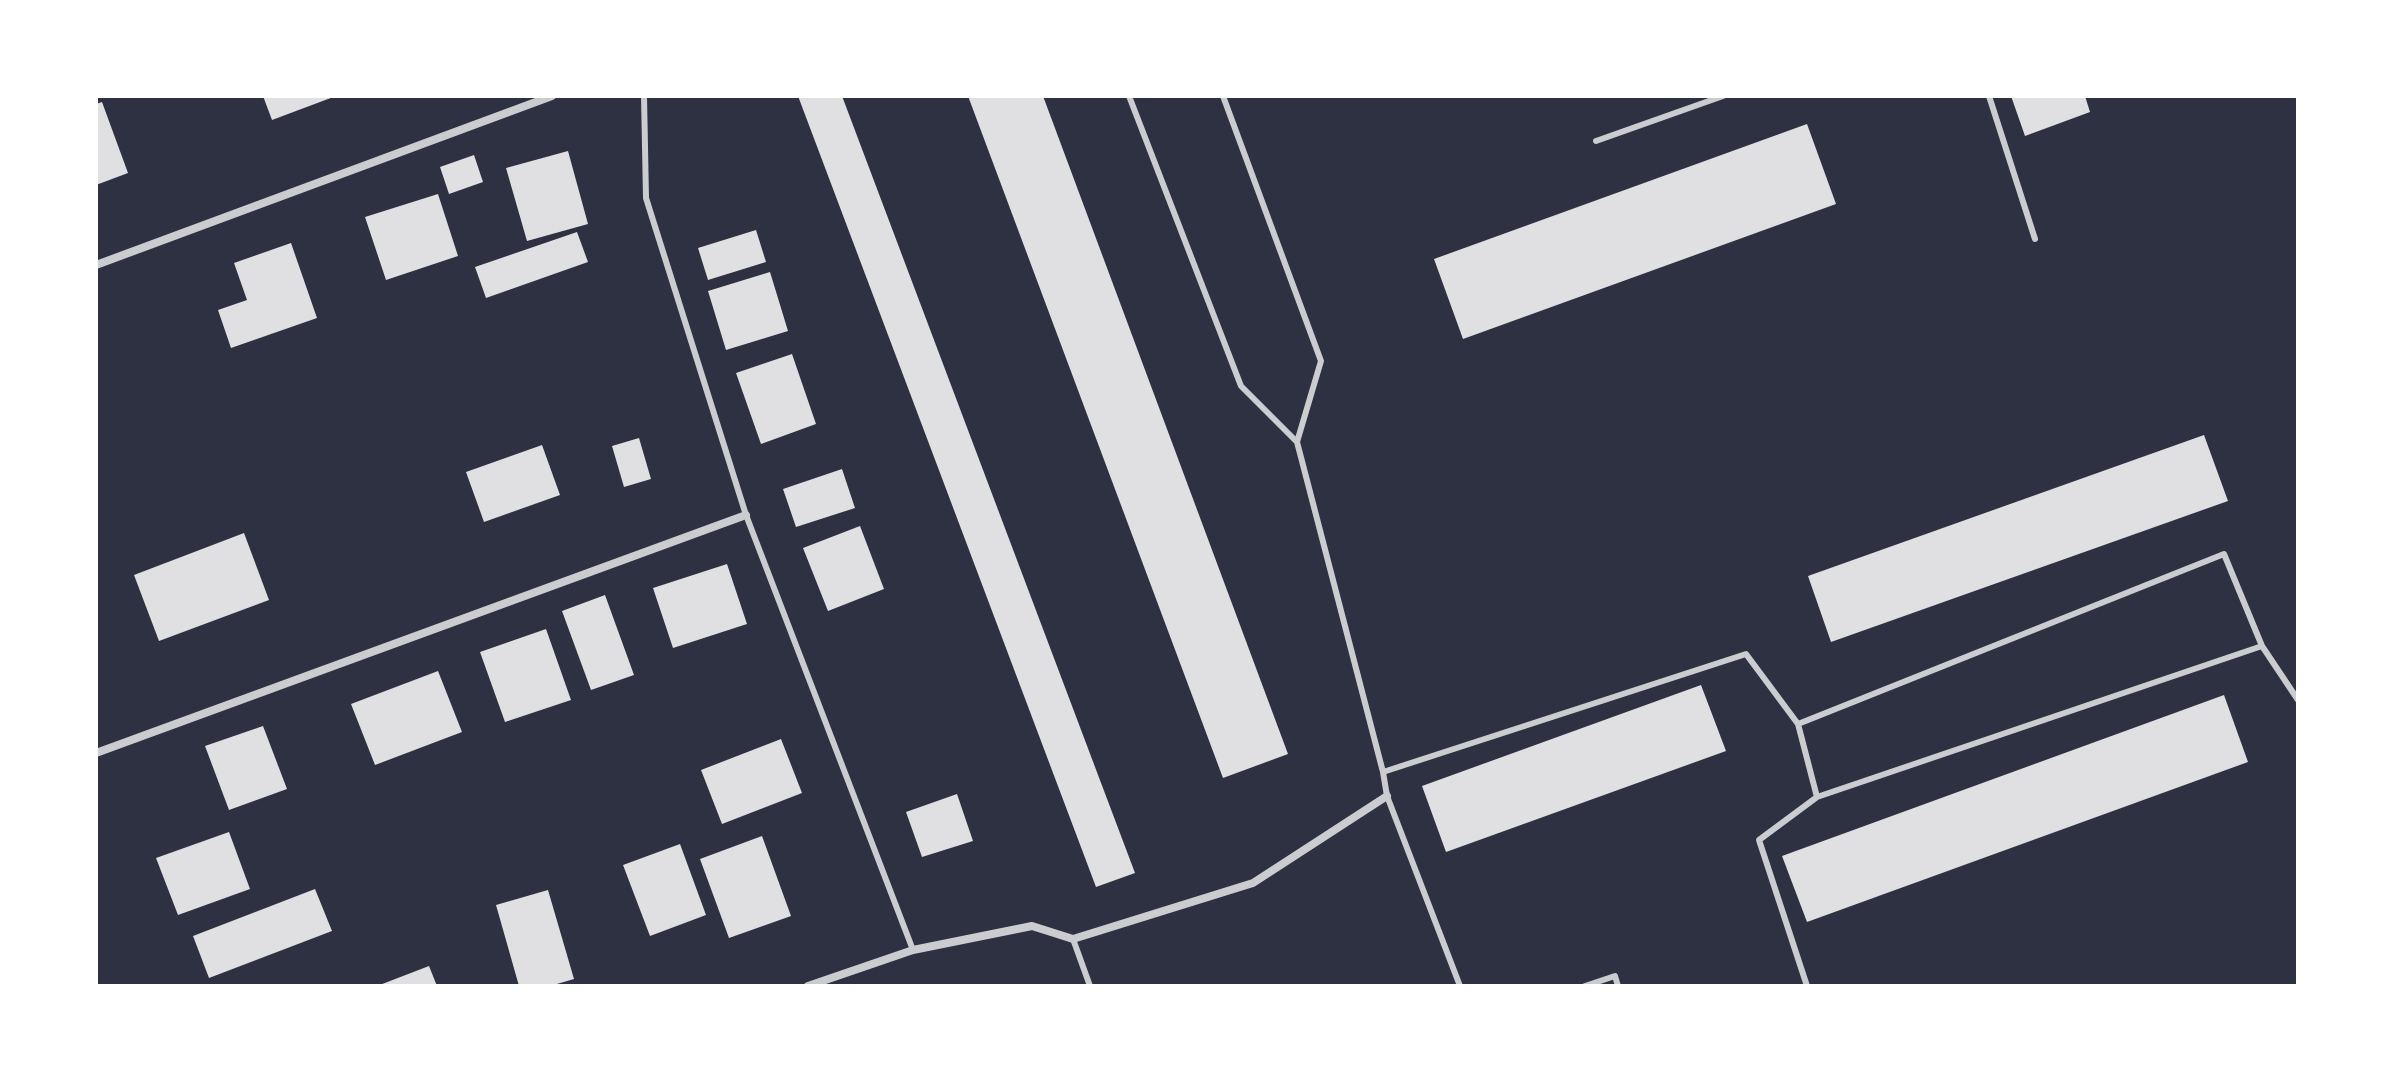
<!DOCTYPE html>
<html>
<head>
<meta charset="utf-8">
<style>
  body { margin:0 }
  #map { position:relative; width:2394px; height:1082px; overflow:hidden; background:#2d3142; font-family:"Noto Sans",sans-serif }
  canvas { display:block }
  .frame { position:absolute; inset:0; border:98px solid #fff; pointer-events:none }
</style>
</head>
<body>
<div id="map">
<canvas width="2394" height="1082"></canvas>
<div class="frame"></div>
</div>
<script>
const g = document.querySelector('canvas').getContext('2d');
g.lineJoin = 'round';
function paint(path, color) {
  g.fillStyle = color;
  g.fill(path, 'evenodd');
}
function toPath(rows) {
  const path = new Path2D();
  for (const r of rows) {
    path.moveTo(r[0], r[1]);
    for (let i = 2; i < r.length; i += 2) path.lineTo(r[i], r[i + 1]);
  }
  return path;
}
function stroke(path, color, width, dash) {
  g.strokeStyle = color;
  g.lineWidth = width;
  g.lineCap = dash ? 'butt' : 'round';
  g.setLineDash(dash || []);
  g.stroke(path);
}
const building = toPath([
  [263,96,336,96,272,120],
  [798,96,842,96,1135,873,1096,887],
  [968,96,1043,96,1288,754,1223,778],
  [2011,96,2085,96,2090,112,2025,136],
  [102,102,128,173,96,185,96,104],
  [1807,124,1836,204,1463,339,1434,259],
  [568,151,588,224,527,241,506,168],
  [474,155,483,182,449,194,440,167],
  [438,194,458,256,386,280,365,217],
  [756,230,766,262,708,280,698,248],
  [577,232,588,262,486,298,475,267],
  [291,243,317,318,231,348,218,310,247,300,234,263],
  [770,272,788,331,726,350,708,291],
  [792,354,816,424,761,444,736,373],
  [2204,435,2228,501,1831,642,1808,576],
  [639,438,651,479,624,487,612,446],
  [542,445,560,495,484,522,466,472],
  [842,469,855,508,796,527,783,489],
  [860,526,884,589,828,611,803,548],
  [244,533,269,600,159,641,134,575],
  [727,564,747,624,673,648,653,588],
  [605,595,634,675,591,690,562,611],
  [546,629,571,700,505,722,480,652],
  [438,671,462,732,375,765,351,704],
  [1701,685,1726,751,1446,852,1422,786],
  [2224,695,2248,762,1807,922,1782,856],
  [263,726,287,789,229,810,205,746],
  [781,739,802,793,722,824,701,770],
  [957,794,973,841,922,857,906,812],
  [229,832,250,889,178,915,156,858],
  [762,836,791,916,729,938,700,859],
  [680,844,706,915,650,936,623,865],
  [315,889,332,931,209,978,193,936],
  [548,890,574,979,550,986,519,986,496,905],
  [429,966,437,986,377,986]
]);
const service = toPath([
  [644,96,646,198,746,515,913,950],
  [1129,96,1241,386,1297,442],
  [1223,96,1321,361,1297,442,1383,772,1387,796,1460,986],
  [1989,96,2035,239],
  [1596,141,1723,96],
  [1798,724,2224,554,2262,646,2298,700],
  [1383,772,1746,654,1798,724,1817,797,1759,840,1807,986],
  [1817,797,2262,646],
  [1073,939,1090,986],
  [1585,986,1615,976,1618,986]
]);
const minor = toPath([
  [96,265,552,96],
  [96,753,746,515],
  [808,986,913,950,1032,926,1073,939,1253,883,1387,796]
]);
paint(building, '#e0e0e3');
stroke(service, '#caccd0', 6);
stroke(minor, '#caccd0', 8);
</script>
</body>
</html>
